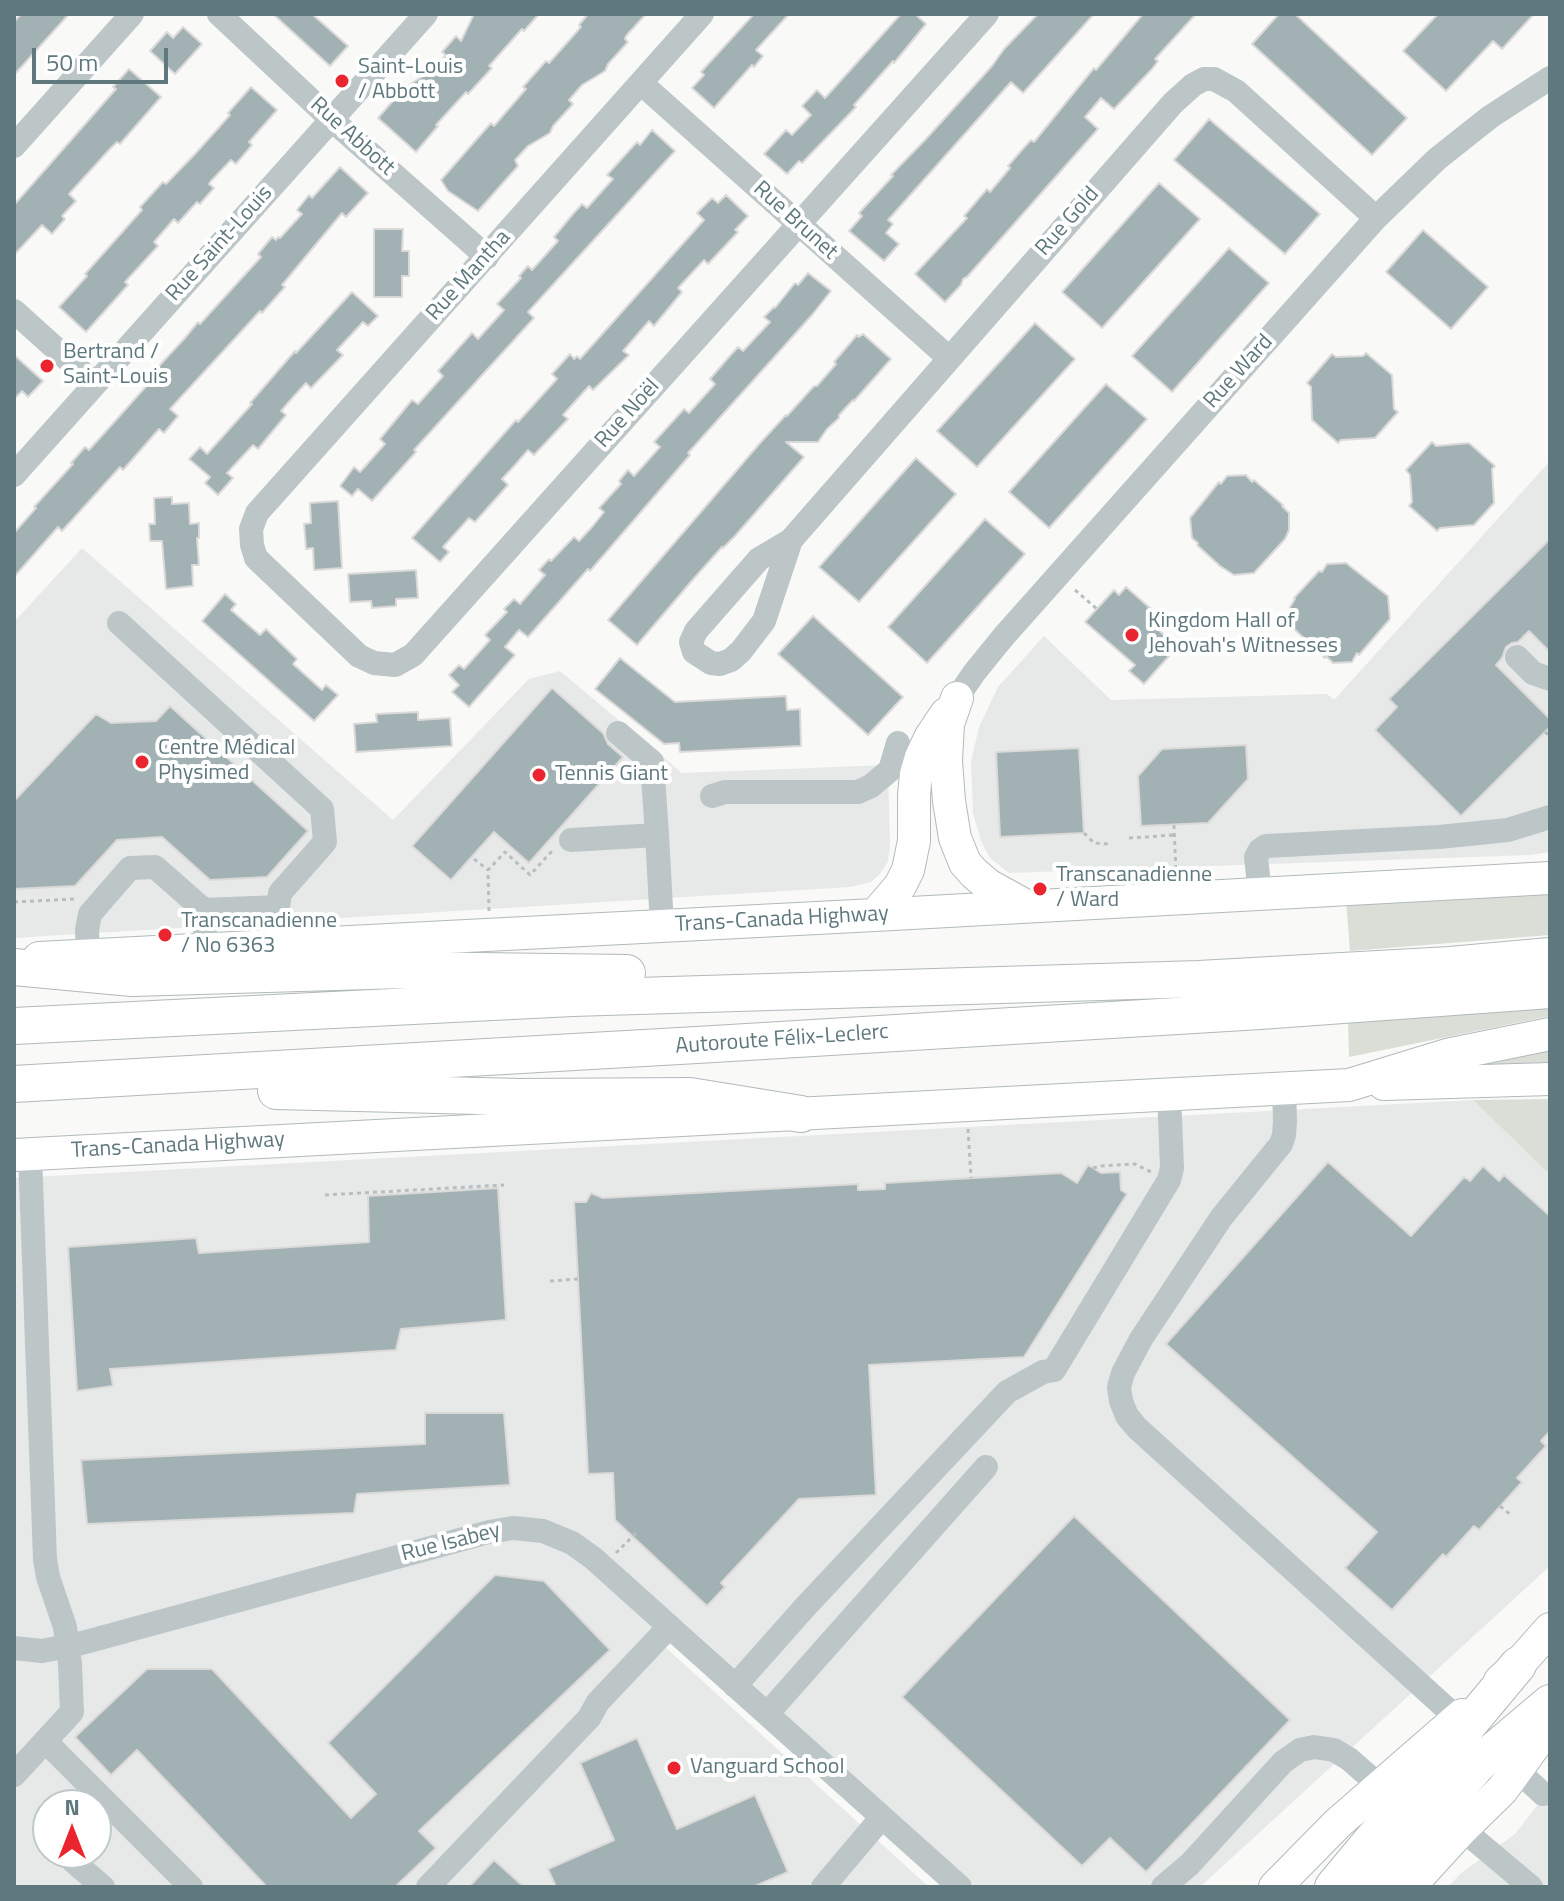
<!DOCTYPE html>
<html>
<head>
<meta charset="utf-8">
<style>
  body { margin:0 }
  #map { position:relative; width:1564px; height:1901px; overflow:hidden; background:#f9f9f7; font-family:"Titillium Web",sans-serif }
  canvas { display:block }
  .frame { position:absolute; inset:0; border:16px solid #5e787d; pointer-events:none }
  .north { position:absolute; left:32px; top:1789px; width:80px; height:80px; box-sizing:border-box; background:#fff; border:2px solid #bfc9cb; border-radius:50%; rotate:0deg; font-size:22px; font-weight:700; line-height:32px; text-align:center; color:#5e787d }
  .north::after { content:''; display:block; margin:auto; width:28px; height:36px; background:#eb252f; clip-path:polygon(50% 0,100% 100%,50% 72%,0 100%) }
  .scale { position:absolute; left:32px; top:48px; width:136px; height:36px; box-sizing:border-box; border:4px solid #5e787d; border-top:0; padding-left:10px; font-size:24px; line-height:28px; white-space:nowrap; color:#5e787d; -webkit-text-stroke:6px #fff; paint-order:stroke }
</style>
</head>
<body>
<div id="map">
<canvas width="1564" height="1901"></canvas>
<div class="frame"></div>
<div class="north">N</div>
<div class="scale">50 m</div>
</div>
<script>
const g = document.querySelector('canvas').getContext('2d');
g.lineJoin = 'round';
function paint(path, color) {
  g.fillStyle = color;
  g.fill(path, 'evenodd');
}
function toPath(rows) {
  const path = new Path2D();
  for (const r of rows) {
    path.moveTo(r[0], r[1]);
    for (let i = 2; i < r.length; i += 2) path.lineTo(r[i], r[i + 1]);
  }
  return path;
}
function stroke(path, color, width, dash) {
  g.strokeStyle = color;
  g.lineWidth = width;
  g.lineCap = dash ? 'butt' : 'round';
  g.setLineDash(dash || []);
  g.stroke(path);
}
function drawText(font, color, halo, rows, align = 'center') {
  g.font = font + ' "Titillium Web",sans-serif';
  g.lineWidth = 8;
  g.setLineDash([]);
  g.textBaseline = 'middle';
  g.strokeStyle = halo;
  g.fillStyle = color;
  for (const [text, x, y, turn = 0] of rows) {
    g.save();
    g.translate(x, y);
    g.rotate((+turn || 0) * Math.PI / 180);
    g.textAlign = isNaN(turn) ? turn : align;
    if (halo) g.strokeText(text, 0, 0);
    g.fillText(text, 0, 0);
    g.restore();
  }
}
const built = toPath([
  [1550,461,1550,852,1531,855,1009,873,990,858,981,841,973,813,971,762,979,727,998,687,1044,636,1111,700,1327,694,1334,700],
  [82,548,393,820,529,679,560,671,682,773,888,765,890,846,888,861,880,874,871,882,850,887,14,938,14,622],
  [1473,1100,1550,1175,1550,1566,1200,1887,976,1887,682,1621,664,1646,929,1887,14,1887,14,1178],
  [48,1805,96,1805,96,1853,48,1853],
  [1550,1789,1550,1887,1448,1887,1460,1874,1515,1834]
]);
const green = toPath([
  [1550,887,1550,935,1350,951,1346,901],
  [1550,1005,1550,1016,1349,1057,1348,1022],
  [1550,1045,1550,1065,1452,1069],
  [1550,1099,1550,1175,1473,1100]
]);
const building = toPath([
  [21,14,69,14,14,75,14,22,21,14],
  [273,14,312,14,348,46,330,66,273,14],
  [474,14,539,14,524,31,522,29,489,66,492,68,468,94,466,92,436,125,438,126,416,152,378,118,404,88,433,70,446,55,442,52,456,36,461,41,474,14],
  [588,14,646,14,626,36,625,39,628,42,608,64,605,71,582,85,569,100,573,104,553,126,550,133,528,146,515,160,518,166,478,211,448,191,441,180,491,123,494,126,526,89,523,87,546,61,549,63,581,27,579,25,588,14],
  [754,14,789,14,756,50,763,56,754,67,752,65,714,108,692,88,704,75,701,72,754,14],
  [901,14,915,14,926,24,894,63,893,61,854,105,856,107,802,163,799,161,787,174,764,154,786,130,792,135,811,115,802,106,817,90,825,98,901,14],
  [1038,14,1094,14,1023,93,1011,82,888,220,893,224,886,233,899,244,884,261,849,231,862,216,859,213,893,176,891,175,926,139,992,66,1004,49,1038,14],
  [1143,14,1196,14,1155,59,1158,61,1152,69,1114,109,1101,98,1085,117,1098,129,967,277,963,279,961,285,945,302,915,274,967,218,964,216,987,189,990,192,1010,168,1008,166,1021,151,1031,140,1034,142,1094,68,1096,70,1143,14],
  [1279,14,1295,14,1407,118,1372,155,1252,44,1279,14],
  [1438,14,1534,14,1502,49,1493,41,1446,91,1403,51,1438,14],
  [183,27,202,44,175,74,150,51,167,32,173,38,183,27],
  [129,69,161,97,120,144,117,142,108,151,69,194,76,201,62,216,65,219,52,234,42,225,14,255,14,205,116,89,113,87,129,69],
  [251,87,277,110,249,142,252,145,236,164,231,160,211,181,209,184,214,188,200,204,197,202,178,223,174,219,154,242,158,246,125,282,128,285,86,332,59,307,87,276,85,274,142,210,140,207,163,182,166,184,196,153,230,115,228,113,251,87],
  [1209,119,1320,214,1285,254,1174,160,1209,119],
  [652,130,675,151,528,312,534,318,414,450,416,452,372,501,358,489,352,496,340,486,354,467,360,472,385,444,380,439,412,400,418,404,443,376,438,371,472,333,478,339,504,310,497,304,521,278,519,276,528,266,532,270,558,241,554,237,573,214,582,204,587,208,613,179,607,175,637,142,640,145,652,130],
  [340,167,368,193,346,217,342,213,282,285,285,287,262,313,260,311,170,409,178,416,164,433,159,429,123,470,120,467,62,531,58,527,14,577,14,533,36,508,34,507,73,464,71,463,85,447,89,450,117,419,150,382,147,379,185,338,198,322,200,324,261,257,258,254,272,237,276,240,278,237,280,238,302,214,297,210,309,195,312,198,340,167],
  [1159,183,1200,219,1102,328,1062,292,1159,183],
  [726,195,748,216,735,230,738,232,708,264,704,260,678,288,682,292,654,326,649,321,623,351,629,355,593,390,589,386,563,415,568,419,534,455,528,450,515,465,502,479,508,485,475,522,469,518,443,547,449,552,440,562,412,538,516,420,518,422,557,379,552,374,570,354,574,359,577,356,580,359,704,220,697,213,712,198,718,203,726,195],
  [374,229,403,229,402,251,409,251,409,276,402,276,402,297,374,297,374,229],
  [1423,230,1488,287,1451,329,1386,272,1423,230],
  [1229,248,1269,283,1172,392,1132,356,1229,248],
  [808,273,831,291,812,315,688,453,690,455,590,571,588,569,528,637,519,630,505,647,515,655,469,707,452,692,459,685,449,675,459,665,464,669,490,640,485,635,507,612,504,609,514,599,520,604,545,575,539,570,549,559,551,561,574,537,579,541,592,527,604,512,599,508,621,484,619,481,628,470,634,476,660,447,654,442,684,409,689,413,715,384,710,379,729,357,738,347,743,351,770,322,764,317,774,307,775,308,795,283,798,285,808,273],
  [352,292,378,316,368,326,363,322,337,350,343,355,311,388,306,383,294,396,281,411,286,415,258,449,253,445,227,473,233,478,218,495,205,483,210,477,189,459,200,447,207,454,252,404,250,403,295,351,296,353,352,292],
  [1035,323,1075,359,977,467,937,431,1035,323],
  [863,334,891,359,854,401,853,400,839,415,839,418,827,429,818,442,786,442,804,457,735,536,723,548,722,547,696,576,637,645,608,620,761,442,786,415,787,416,814,386,817,386,836,364,834,362,857,335,859,337,863,334],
  [1366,353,1392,375,1394,409,1398,412,1375,438,1341,440,1338,443,1312,420,1311,387,1307,383,1332,354,1336,357,1363,356,1366,353],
  [14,355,43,381,28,397,22,391,14,399,14,355],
  [1106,384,1147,419,1049,528,1009,492,1106,384],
  [1432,442,1436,446,1469,443,1495,466,1492,469,1494,503,1474,525,1440,528,1437,531,1409,506,1412,502,1410,475,1406,470,1432,442],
  [916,458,956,494,859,602,819,567,916,458],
  [1246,475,1252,482,1254,480,1283,505,1282,506,1289,513,1289,530,1285,539,1254,573,1234,575,1220,566,1197,545,1198,543,1192,538,1190,518,1219,482,1221,484,1227,476,1246,475],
  [172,497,172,504,189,503,190,524,199,523,199,538,197,538,199,565,192,565,193,586,166,589,162,541,150,541,149,524,155,524,154,498,172,497],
  [338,501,342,568,314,570,313,548,306,549,304,524,311,523,310,503,338,501],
  [985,519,1025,554,927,663,888,627,985,519],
  [1550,539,1550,652,1529,631,1518,642,1512,643,1506,647,1502,658,1496,665,1550,719,1550,727,1461,816,1375,730,1397,707,1389,699,1550,539],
  [1346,563,1388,596,1390,619,1359,655,1357,653,1352,662,1333,663,1326,656,1325,658,1291,626,1290,607,1295,599,1294,598,1319,571,1322,572,1327,564,1346,563],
  [416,570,418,598,396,599,396,606,372,608,371,601,350,602,348,574,416,570],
  [1126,587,1158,615,1151,623,1177,647,1144,684,1129,671,1135,665,1085,622,1114,590,1119,595,1126,587],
  [225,594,236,604,231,610,260,635,266,629,297,659,293,664,322,690,326,685,338,695,314,721,202,621,225,594],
  [813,616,903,697,868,735,778,654,813,616],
  [620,658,675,702,786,696,787,710,800,709,801,746,680,752,679,743,664,744,595,689,620,658],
  [552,688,603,733,608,744,623,757,529,863,494,832,451,880,412,846,552,688],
  [170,706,308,831,267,877,210,880,162,837,117,840,75,886,14,889,14,801,96,714,111,723,156,721,170,706],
  [418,712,418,720,450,718,452,746,356,752,354,724,377,722,376,714,418,712],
  [1246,745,1248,779,1208,823,1141,826,1138,776,1162,749,1246,745],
  [1079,748,1084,833,1000,837,996,752,1079,748],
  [1328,1162,1411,1236,1464,1177,1470,1181,1483,1166,1499,1181,1504,1175,1550,1216,1550,1431,1541,1441,1546,1446,1517,1478,1522,1482,1479,1530,1474,1526,1446,1557,1443,1554,1392,1610,1345,1568,1377,1532,1166,1344,1328,1162],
  [1088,1165,1101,1173,1120,1172,1121,1190,1127,1194,1024,1357,869,1365,876,1495,799,1499,721,1583,725,1587,707,1606,615,1520,613,1473,588,1474,574,1202,586,1202,591,1193,603,1198,858,1184,858,1190,885,1189,885,1183,1061,1173,1077,1183,1088,1165],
  [498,1188,506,1320,401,1329,396,1350,110,1369,113,1386,77,1391,68,1247,196,1238,199,1253,369,1242,368,1196,498,1188],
  [425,1413,504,1413,510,1485,357,1494,354,1513,87,1524,81,1460,425,1444,425,1413],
  [1074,1516,1290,1720,1146,1872,1110,1838,1082,1866,902,1697,1074,1516],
  [495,1575,544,1581,610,1650,419,1831,436,1848,395,1887,267,1887,137,1750,111,1775,75,1737,147,1669,212,1669,351,1818,376,1794,328,1743,495,1575],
  [637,1738,677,1829,755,1795,788,1872,753,1887,556,1887,548,1869,614,1840,580,1763,637,1738],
  [494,1860,524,1887,469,1887,494,1860]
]);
const path = toPath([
  [1075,590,1097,609],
  [1545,732,1550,736],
  [1174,825,1176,873],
  [1084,833,1094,843,1109,844],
  [1129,838,1174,835],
  [474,859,488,870],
  [14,902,74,899],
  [489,911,488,870,505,852,530,875,552,851],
  [968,1129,971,1178],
  [1093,1168,1101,1166,1135,1164,1151,1172],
  [325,1195,504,1185],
  [550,1281,578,1279],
  [1500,1506,1512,1516],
  [616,1553,636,1533]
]);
const minor = toPath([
  [219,14,331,119,487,257],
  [702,14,257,513,251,529,252,545,256,558,359,656,374,663,395,665,413,655,987,14],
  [642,84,949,358],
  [14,146,132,14],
  [14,311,95,384],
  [14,475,426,14],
  [791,540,764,621,741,651,731,660,720,664,711,663,694,652,691,642,696,631,759,559,791,540,1173,103,1193,85,1204,79,1214,79,1236,91,1376,218],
  [119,623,322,809,325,842,280,893,278,907],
  [1517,657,1533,673,1550,679],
  [957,698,974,673,1004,636,1376,218,1437,159,1490,117,1550,78],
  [618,733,652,762,657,835],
  [712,796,725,792,858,792,871,786,890,770,898,743],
  [571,840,657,835,662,926],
  [1260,894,1256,857,1260,850,1266,846,1439,837,1508,830,1550,817],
  [206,949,204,910,278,907,281,945],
  [88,955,87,930,90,914,130,868,155,867,204,910],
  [1284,1088,1285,1121,1284,1135,1281,1144,1221,1218,1141,1339,1123,1373,1119,1387,1121,1401,1127,1416,1137,1428,1458,1719],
  [14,1648,42,1651,82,1643,489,1532,513,1528,543,1531,572,1543,593,1558,960,1887],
  [735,1686,806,1606,1007,1392,1043,1372,1054,1370,1169,1180,1172,1168,1169,1094],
  [767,1714,986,1467],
  [45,1741,191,1887],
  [1517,1770,1543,1794],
  [14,1775,72,1712,70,1664,65,1627,48,1577,45,1559,30,1154],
  [1462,1829,1531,1887],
  [74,1862,103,1887],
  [428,1887,589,1718,598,1702,669,1627],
  [823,1887,882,1817],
  [1163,1887,1190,1864,1283,1762,1300,1750,1314,1747,1334,1750,1349,1759,1380,1786]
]);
const major = toPath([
  [957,698,948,724,946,761,949,801,955,838,965,863,974,873,988,885,1026,906],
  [875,915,900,886,908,870,914,841,914,795,916,774,921,757,930,738,946,714],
  [39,958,875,915,1550,878],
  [1384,1084,1550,1079],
  [14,1155,1349,1085,1447,1055,1550,1034],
  [1500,1681,1518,1665,1550,1629],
  [1275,1887,1338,1823,1462,1715],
  [1409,1887,1462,1829,1502,1790,1550,1724]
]);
const highway = toPath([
  [14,967,132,978,402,970,627,973],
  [14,1026,572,998,1199,979,1450,965,1550,956],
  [14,1084,714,1044,1260,1011,1550,990],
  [276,1091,520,1097,690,1096,801,1114],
  [1333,1887,1518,1665],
  [1369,1887,1479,1763,1550,1703]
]);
const markers = [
  [342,81,8,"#eb252f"],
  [47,366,8,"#eb252f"],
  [1132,635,8,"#eb252f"],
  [142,762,8,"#eb252f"],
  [539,775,8,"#eb252f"],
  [1040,889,8,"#eb252f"],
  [165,935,8,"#eb252f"],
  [674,1768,8,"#eb252f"]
];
const poiNames = [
  ["Saint-Louis",358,68],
  ["/ Abbott",358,93],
  ["Bertrand /",63,353],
  ["Saint-Louis",63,378],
  ["Kingdom Hall of",1148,622],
  ["Jehovah's Witnesses",1148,647],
  ["Centre Médical",158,749],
  ["Physimed",158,774],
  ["Tennis Giant",555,775],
  ["Transcanadienne",1056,876],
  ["/ Ward",1056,901],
  ["Transcanadienne",181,922],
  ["/ No 6363",181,947],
  ["Vanguard School",690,1768]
];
const streetNames = [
  ["Rue Abbott",352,137,42],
  ["Rue Brunet",795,221,42],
  ["Rue Gold",1068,222,-49],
  ["Rue Saint-Louis",220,244,-48],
  ["Rue Mantha",469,276,-48],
  ["Rue Ward",1239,372,-48],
  ["Rue Noël",628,414,-48],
  ["Trans-Canada Highway",782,920,-3],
  ["Autoroute Félix-Leclerc",782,1040,-4],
  ["Trans-Canada Highway",178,1146,-3],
  ["Rue Isabey",451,1543,-14]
];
paint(built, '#e7e9e8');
paint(green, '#dbded6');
paint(building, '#a2b2b4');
stroke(building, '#dbdad9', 2);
stroke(major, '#b1babc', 34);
stroke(highway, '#b1b9bb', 38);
stroke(path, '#b8bec0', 3, [4, 4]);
stroke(minor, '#bdc6c7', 24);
stroke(major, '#fff', 32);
stroke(highway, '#fff', 36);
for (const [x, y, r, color] of markers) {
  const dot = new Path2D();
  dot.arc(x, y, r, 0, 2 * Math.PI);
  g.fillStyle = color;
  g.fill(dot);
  stroke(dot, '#fff', 3);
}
drawText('22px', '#5e787d', '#fff', poiNames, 'left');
drawText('22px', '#5e787d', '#fff', streetNames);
</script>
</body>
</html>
